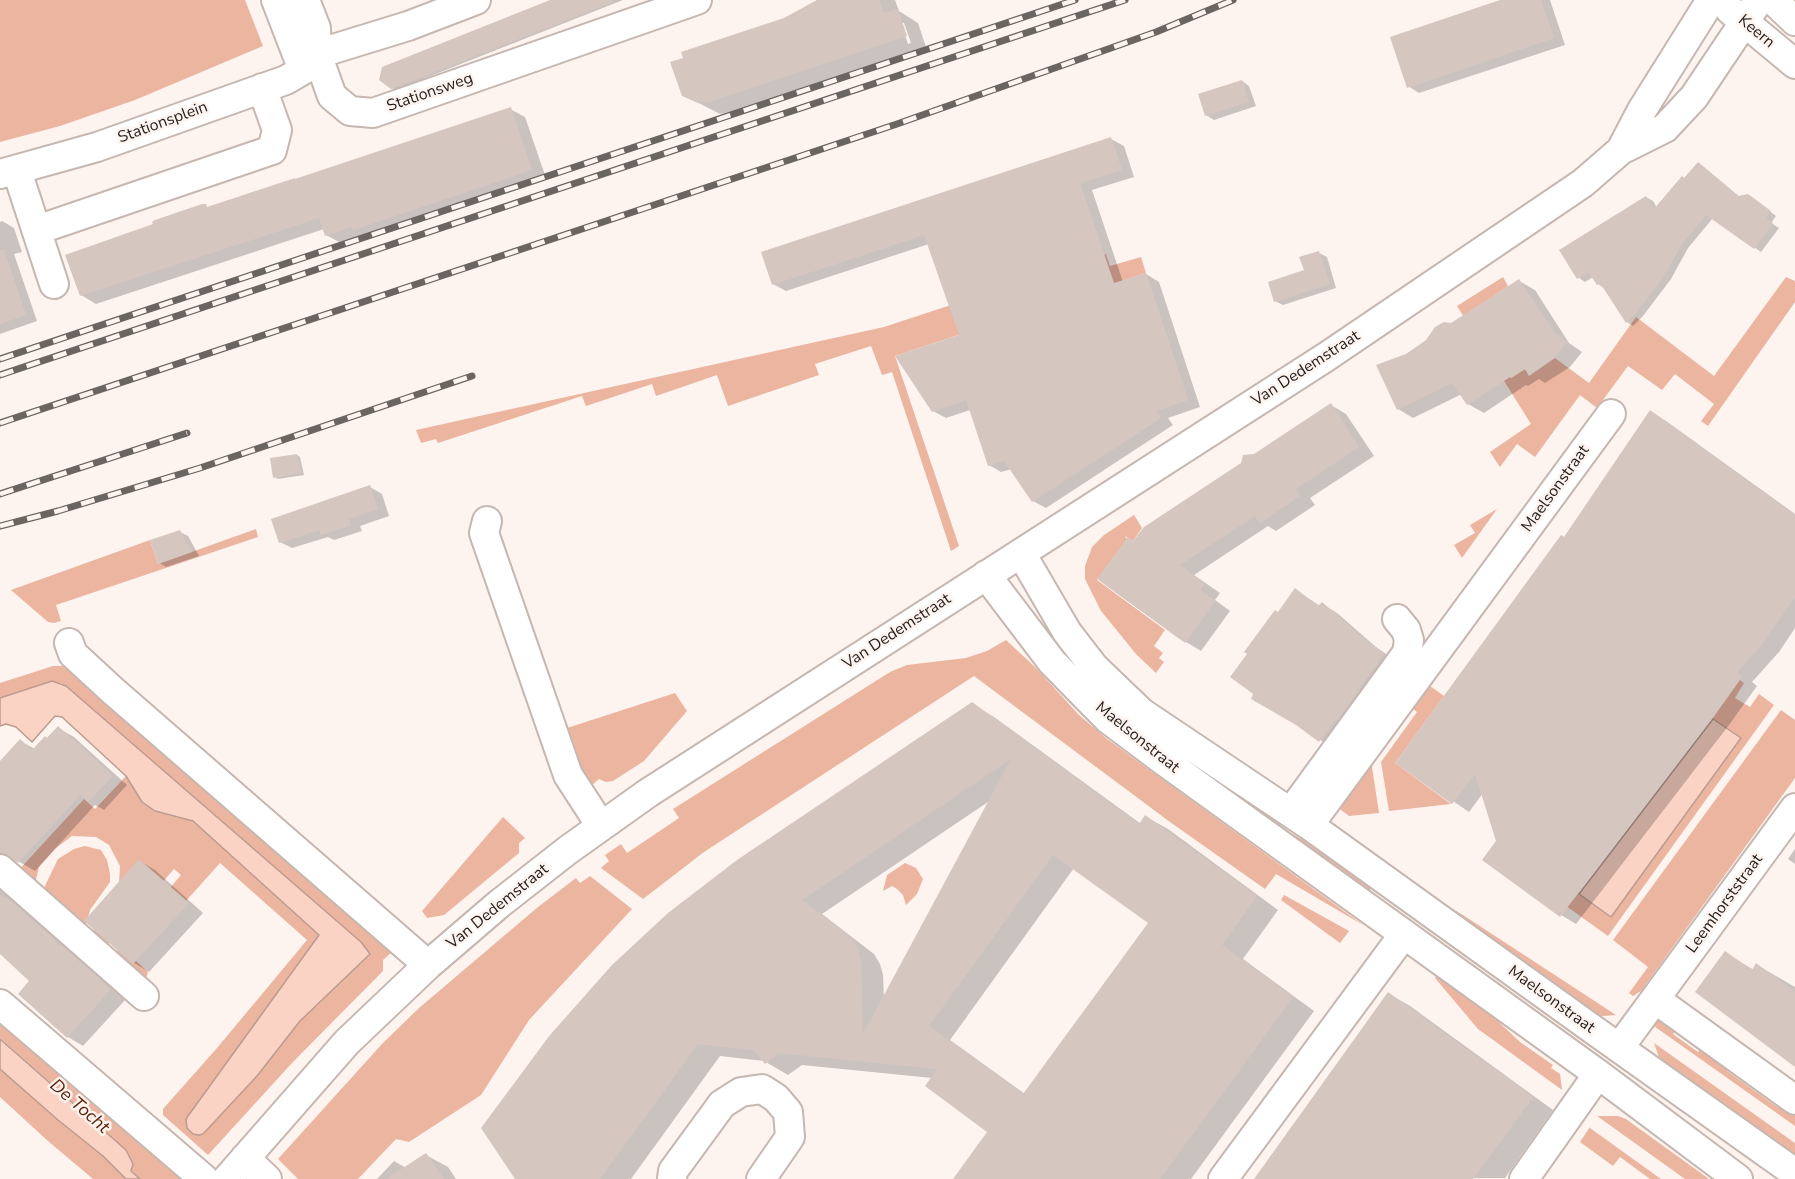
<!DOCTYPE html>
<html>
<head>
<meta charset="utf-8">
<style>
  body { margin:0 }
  canvas { display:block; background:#fdf3ef }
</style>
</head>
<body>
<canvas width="1795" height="1179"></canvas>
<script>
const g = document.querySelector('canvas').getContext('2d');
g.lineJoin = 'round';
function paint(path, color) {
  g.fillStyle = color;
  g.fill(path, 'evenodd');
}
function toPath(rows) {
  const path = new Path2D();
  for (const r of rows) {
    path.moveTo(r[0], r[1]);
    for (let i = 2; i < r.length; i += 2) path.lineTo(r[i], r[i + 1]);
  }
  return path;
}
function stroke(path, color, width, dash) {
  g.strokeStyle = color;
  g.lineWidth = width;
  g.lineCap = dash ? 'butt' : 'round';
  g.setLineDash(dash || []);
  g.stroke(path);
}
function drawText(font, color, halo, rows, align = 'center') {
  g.font = font + ' "Nunito Sans",sans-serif';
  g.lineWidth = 5;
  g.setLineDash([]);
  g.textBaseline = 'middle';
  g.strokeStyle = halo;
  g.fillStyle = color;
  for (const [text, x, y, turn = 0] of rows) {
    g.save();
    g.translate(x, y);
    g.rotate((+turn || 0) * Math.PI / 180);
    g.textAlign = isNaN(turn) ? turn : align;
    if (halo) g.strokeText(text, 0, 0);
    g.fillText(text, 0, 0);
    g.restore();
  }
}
const green = toPath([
  [0,0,245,0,263,46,135,100,60,126,0,142],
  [1106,254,1110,266,1141,257,1146,273,895,356,959,546,951,551,892,372,882,375,871,346,815,364,819,375,728,406,717,375,656,396,652,384,586,406,582,396,438,443,436,439,421,443,416,430,884,327],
  [1503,277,1508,286,1469,314,1511,378,1525,369,1529,376,1555,358,1589,383,1636,317,1714,376,1786,277,1795,281,1795,302,1708,426,1701,421,1714,404,1675,374,1662,390,1628,366,1597,408,1580,395,1535,457,1517,444,1500,467,1490,452,1531,424,1457,306],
  [1497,509,1462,558,1454,545,1475,533,1470,525],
  [1134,515,1142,528,1133,541,1125,536,1127,539,1097,580,1165,630,1154,646,1163,653,1159,658,1164,662,1156,673,1136,654,1101,611,1085,579,1085,566,1092,547,1104,535],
  [256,529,258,537,56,605,61,621,54,623,48,622,11,590,150,540,158,564],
  [1006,640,1035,667,1079,715,1107,739,1363,925,1276,874,1265,889,1170,822,974,676,704,852,643,899,601,868,609,861,605,855,621,844,627,853,679,818,673,809,890,672,907,665,966,658,987,651],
  [53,666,64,666,71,670,392,952,383,960,383,971,292,1063,208,1155,163,1115,163,1109,217,1048,307,940,220,863,134,959,148,972,146,979,116,952,181,875,174,869,103,950,94,940,93,932,96,924,119,883,120,866,109,845,96,837,72,836,56,848,39,867,35,884,16,873,84,799,95,809,126,776,142,802,171,816,193,821,318,934,318,939,188,1116,203,1134,257,1076,300,1021,370,954,361,942,61,683,46,683,0,698,0,683],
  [1740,680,1744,683,1735,698,1750,707,1759,694,1774,705,1608,936,1566,906,1578,892,1611,917,1741,739,1712,719],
  [1426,683,1444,696,1395,763,1451,804,1389,811,1381,762,1417,712,1409,706],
  [675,693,687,711,644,761,613,781,606,782,599,779,591,786,583,772,573,741,564,729],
  [1781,710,1795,720,1795,778,1641,991,1633,996,1629,993,1648,967,1613,940],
  [1371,760,1379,813,1349,816,1336,806],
  [1261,814,1285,830,1353,867,1376,883,1364,897],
  [503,817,525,838,519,843,519,853,444,915,427,918,422,911],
  [85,846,101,850,107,860,110,874,110,882,90,910,84,932,43,890,58,859,74,849],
  [905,863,916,868,923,879,917,894,906,905,903,895,897,889,892,886,883,891,887,875],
  [590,876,632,909,529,1020,481,1095,409,1142,396,1139,358,1179,298,1179,278,1159,382,1044,419,1008,538,907,576,878,580,883],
  [1284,895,1349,931,1340,943,1281,900],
  [1443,907,1449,907,1463,915,1616,1015,1590,1017],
  [1440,972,1454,980,1520,1042,1553,1065,1551,1068,1560,1074,1562,1090,1478,1029,1435,978],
  [1667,1019,1680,1025,1673,1034,1698,1052,1705,1043,1725,1060,1727,1071,1777,1107,1789,1105,1795,1109,1795,1126,1651,1024,1658,1020],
  [0,1021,184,1179,140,1179,131,1170,126,1150,0,1038],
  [1654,1043,1795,1143,1795,1162,1663,1069],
  [0,1069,58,1120,103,1156,126,1179,93,1179,48,1141,0,1097],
  [1597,1116,1618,1116,1626,1119,1709,1179,1685,1179],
  [1590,1127,1590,1128,1661,1179,1650,1179,1620,1157,1613,1166,1580,1142]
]);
const water = toPath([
  [52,681,66,686,361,942,370,954,300,1021,257,1076,203,1134,199,1135,193,1134,187,1128,186,1120,188,1116,319,935,193,821,155,811,142,802,126,776,62,717,55,716,32,742,16,727,6,724,0,726,0,698,52,681],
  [1713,719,1741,738,1611,917,1579,894,1713,719],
  [0,1039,126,1150,133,1164,131,1171,140,1179,126,1179,103,1156,58,1120,0,1069,0,1039]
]);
const shadow = toPath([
  [554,0,623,0,395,90,392,88],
  [820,0,895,0,899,11,918,23,926,47,730,112,720,114,683,95,784,20],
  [901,23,904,23,911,43,908,44],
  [1504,0,1550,0,1565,45,1419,93,1408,86],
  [1242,81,1249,86,1256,106,1214,120,1206,115],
  [510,109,525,117,546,178,369,237,366,235,341,243,326,235,324,229,96,304,81,295,205,206,209,208],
  [1111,139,1124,146,1134,177,1092,190,1123,282,1146,274,1159,282,1200,407,1168,418,1173,425,1046,508,1033,501,1012,469,1001,472,989,465,970,410,946,418,933,411,961,336,929,244,786,291,773,284],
  [1699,163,1740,197,1755,200,1776,216,1771,223,1779,228,1761,252,1713,218,1688,248,1671,279,1643,316,1633,326,1627,322,1604,288,1598,284,1593,277,1585,282,1579,278,1646,197,1653,201,1657,208],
  [2,221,14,228,22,252,14,254,37,321,0,334,0,222],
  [1319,253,1327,257,1336,288,1283,305,1275,301,1306,271],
  [1519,281,1535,290,1569,343,1582,352,1570,367,1545,383,1539,379,1528,386,1526,385,1484,413,1468,404,1462,394,1413,418,1398,409,1406,356],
  [1331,405,1346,414,1374,456,1310,498,1315,505,1276,531,1268,526,1194,575,1220,593,1215,600,1230,611,1201,651,1186,642,1099,579,1134,543,1255,456],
  [1651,412,1666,421,1795,514,1795,628,1779,652,1752,682,1757,686,1729,725,1576,924,1561,915,1498,841,1483,793,1469,812,1397,763,1565,539],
  [297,455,300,457,304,475,278,479,275,477],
  [370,487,382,494,389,516,360,526,362,531,334,540,328,537,292,548,280,542],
  [180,532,188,536,199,556,166,567,159,563],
  [1296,590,1320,606,1322,604,1337,613,1376,647,1399,663,1335,750,1297,724,1279,614],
  [972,704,994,717,1141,824,1146,817,1168,829,1278,910,1243,959,1314,1011,1191,1179,955,1179,989,1131,932,1078,802,1065,788,1075,764,1061,720,1056,631,1179,517,1179],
  [991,800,884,999,883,975,880,964,874,954,822,914],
  [1074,868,1150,923,1025,1094,950,1040],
  [58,728,74,737,127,785,104,810,95,805,35,871,18,861,11,861,0,873,0,763,20,741,35,749],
  [1795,849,1795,864,1788,859],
  [140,861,155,870,203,913,149,972,134,963,86,921],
  [0,885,72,953,126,999,83,1046,68,1037,31,980,0,952],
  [1725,953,1754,970,1757,965,1795,987,1795,1066],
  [1389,994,1410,1006,1553,1110,1505,1178,1255,1179],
  [426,1155,448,1167,456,1179,377,1179,394,1161,406,1168]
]);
const building = toPath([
  [550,0,612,0,613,2,391,89,379,80,382,67],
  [817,0,879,0,884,13,898,9,907,36,709,102,698,103,682,96,670,62,683,58,681,52,784,18],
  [1500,0,1541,0,1554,38,1407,88,1390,37],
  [1242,80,1249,102,1205,116,1198,94],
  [511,107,532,170,353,230,352,227,325,236,319,218,80,296,65,255,153,224,152,222,155,220,202,204,206,204,207,207,295,178,295,179],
  [1111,137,1122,170,1080,183,1114,283,1146,273,1188,400,1156,411,1161,418,1032,502,1004,461,988,466,966,400,932,412,895,356,959,335,924,235,772,285,761,252],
  [1698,162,1738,196,1748,194,1771,211,1766,218,1773,223,1754,249,1706,215,1682,244,1664,276,1636,313,1626,323,1600,283,1597,285,1588,272,1577,279,1559,250,1646,196,1654,209,1682,176,1684,178],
  [4,249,26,315,0,324,0,250],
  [1319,251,1330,284,1274,302,1268,282,1304,270,1299,257],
  [1519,279,1554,332,1567,342,1554,358,1529,375,1525,369,1511,378,1510,377,1467,405,1452,383,1397,410,1376,365,1406,354,1426,340,1435,327,1444,322,1451,323],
  [1331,403,1359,447,1296,489,1300,496,1260,523,1255,516,1180,565,1205,584,1200,590,1215,601,1185,643,1097,579,1128,537,1133,541,1144,527,1241,463,1243,455,1254,454],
  [1650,410,1795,515,1795,597,1763,643,1737,673,1742,676,1714,716,1560,917,1482,860,1496,841,1475,774,1452,804,1395,763,1561,535,1564,537],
  [297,454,301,473,273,478,270,458],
  [370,485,378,509,349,519,351,525,321,535,319,530,279,543,271,519],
  [180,530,192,552,158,564,150,540],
  [1295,588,1318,606,1322,602,1361,636,1384,653,1338,720,1336,719,1319,742,1296,725,1251,699,1253,694,1230,677,1247,654,1244,652,1275,610,1278,612],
  [972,702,1139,824,1145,815,1257,896,1222,945,1293,997,1160,1179,953,1179,987,1132,925,1086,937,1069,779,1053,765,1064,754,1050,698,1044,600,1179,515,1179,481,1128,550,1035,612,965,668,913,737,860],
  [1011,759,863,1034,861,962,856,944,843,931,802,900],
  [1053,855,1148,923,1023,1094,929,1026],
  [58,726,113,776,88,802,80,795,18,863,10,856,0,853,0,761,20,739,32,750,45,736,47,738],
  [139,859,189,903,133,964,84,921],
  [0,895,11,901,54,939,60,947,61,945,111,989,67,1038,18,994,29,981,0,954],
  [1725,951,1752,970,1756,963,1795,992,1795,1067,1695,992],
  [1388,992,1533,1097,1473,1179,1254,1179],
  [426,1153,444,1179,386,1179]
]);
const minor = toPath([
  [276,0,303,70],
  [305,0,316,28,317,54,332,96,350,111,373,113,697,0],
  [1773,0,1795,21],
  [1730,10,1795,64],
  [317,54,408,26,476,0],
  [1621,150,1642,110,1711,0],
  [17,171,54,284],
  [0,174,97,147,286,80,303,70,317,54],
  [37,230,272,150,277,130,262,88],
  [487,521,484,533,568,775,601,826],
  [1021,553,1067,632,1094,667,1142,713,1309,825,1591,1028,1795,1173],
  [986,575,1052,662,1108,719,1164,761,1598,1074,1738,1179],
  [69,643,73,654,112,690,428,965],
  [1291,812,1407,653,1409,640,1406,630,1397,619],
  [1309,825,1611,414],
  [0,869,144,996],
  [1655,999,1795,1100],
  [0,1004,204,1179],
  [1619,1048,1795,808],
  [245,1158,267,1179],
  [227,1179,347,1042,428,965,499,904,568,850,648,793,1326,357,1583,183,1621,150,1665,128,1694,97,1759,0],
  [672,1179,673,1171,722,1104,741,1092,762,1089,776,1098,788,1112,790,1137,761,1179],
  [1223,1179,1404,934],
  [1524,1179,1598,1074]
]);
const rail = toPath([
  [0,359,1075,0],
  [0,375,1125,0],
  [0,423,897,124,1156,32,1233,0],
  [0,494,187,433],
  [0,526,58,511,200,468,472,376]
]);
const streetNames = [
  ["Keern",1756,32,40],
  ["Stationsweg",430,93,-19],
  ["Stationsplein",163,123,-20],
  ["Van Dedemstraat",1306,369,-33],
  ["Maelsonstraat",1556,489,-54],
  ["Van Dedemstraat",897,632,-33],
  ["Maelsonstraat",1137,738,39],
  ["Leemhorststraat",1725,904,-54],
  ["Van Dedemstraat",498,907,-39],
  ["Maelsonstraat",1551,1000,36]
];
const waterNames = [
  ["De Tocht",79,1107,41]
];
paint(green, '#ecb5a0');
paint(water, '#fbd3c4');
stroke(water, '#ba9c91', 1.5);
paint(shadow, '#0003');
paint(building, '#d6c6c0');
stroke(minor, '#c6b7b1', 32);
stroke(minor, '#fff', 28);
stroke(rail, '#6b6561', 7);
stroke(rail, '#fdf3ef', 4.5, [14]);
drawText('16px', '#221d1a', '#fdf3ef', streetNames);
drawText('italic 18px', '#5e250d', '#fdf3ef', waterNames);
</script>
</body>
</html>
